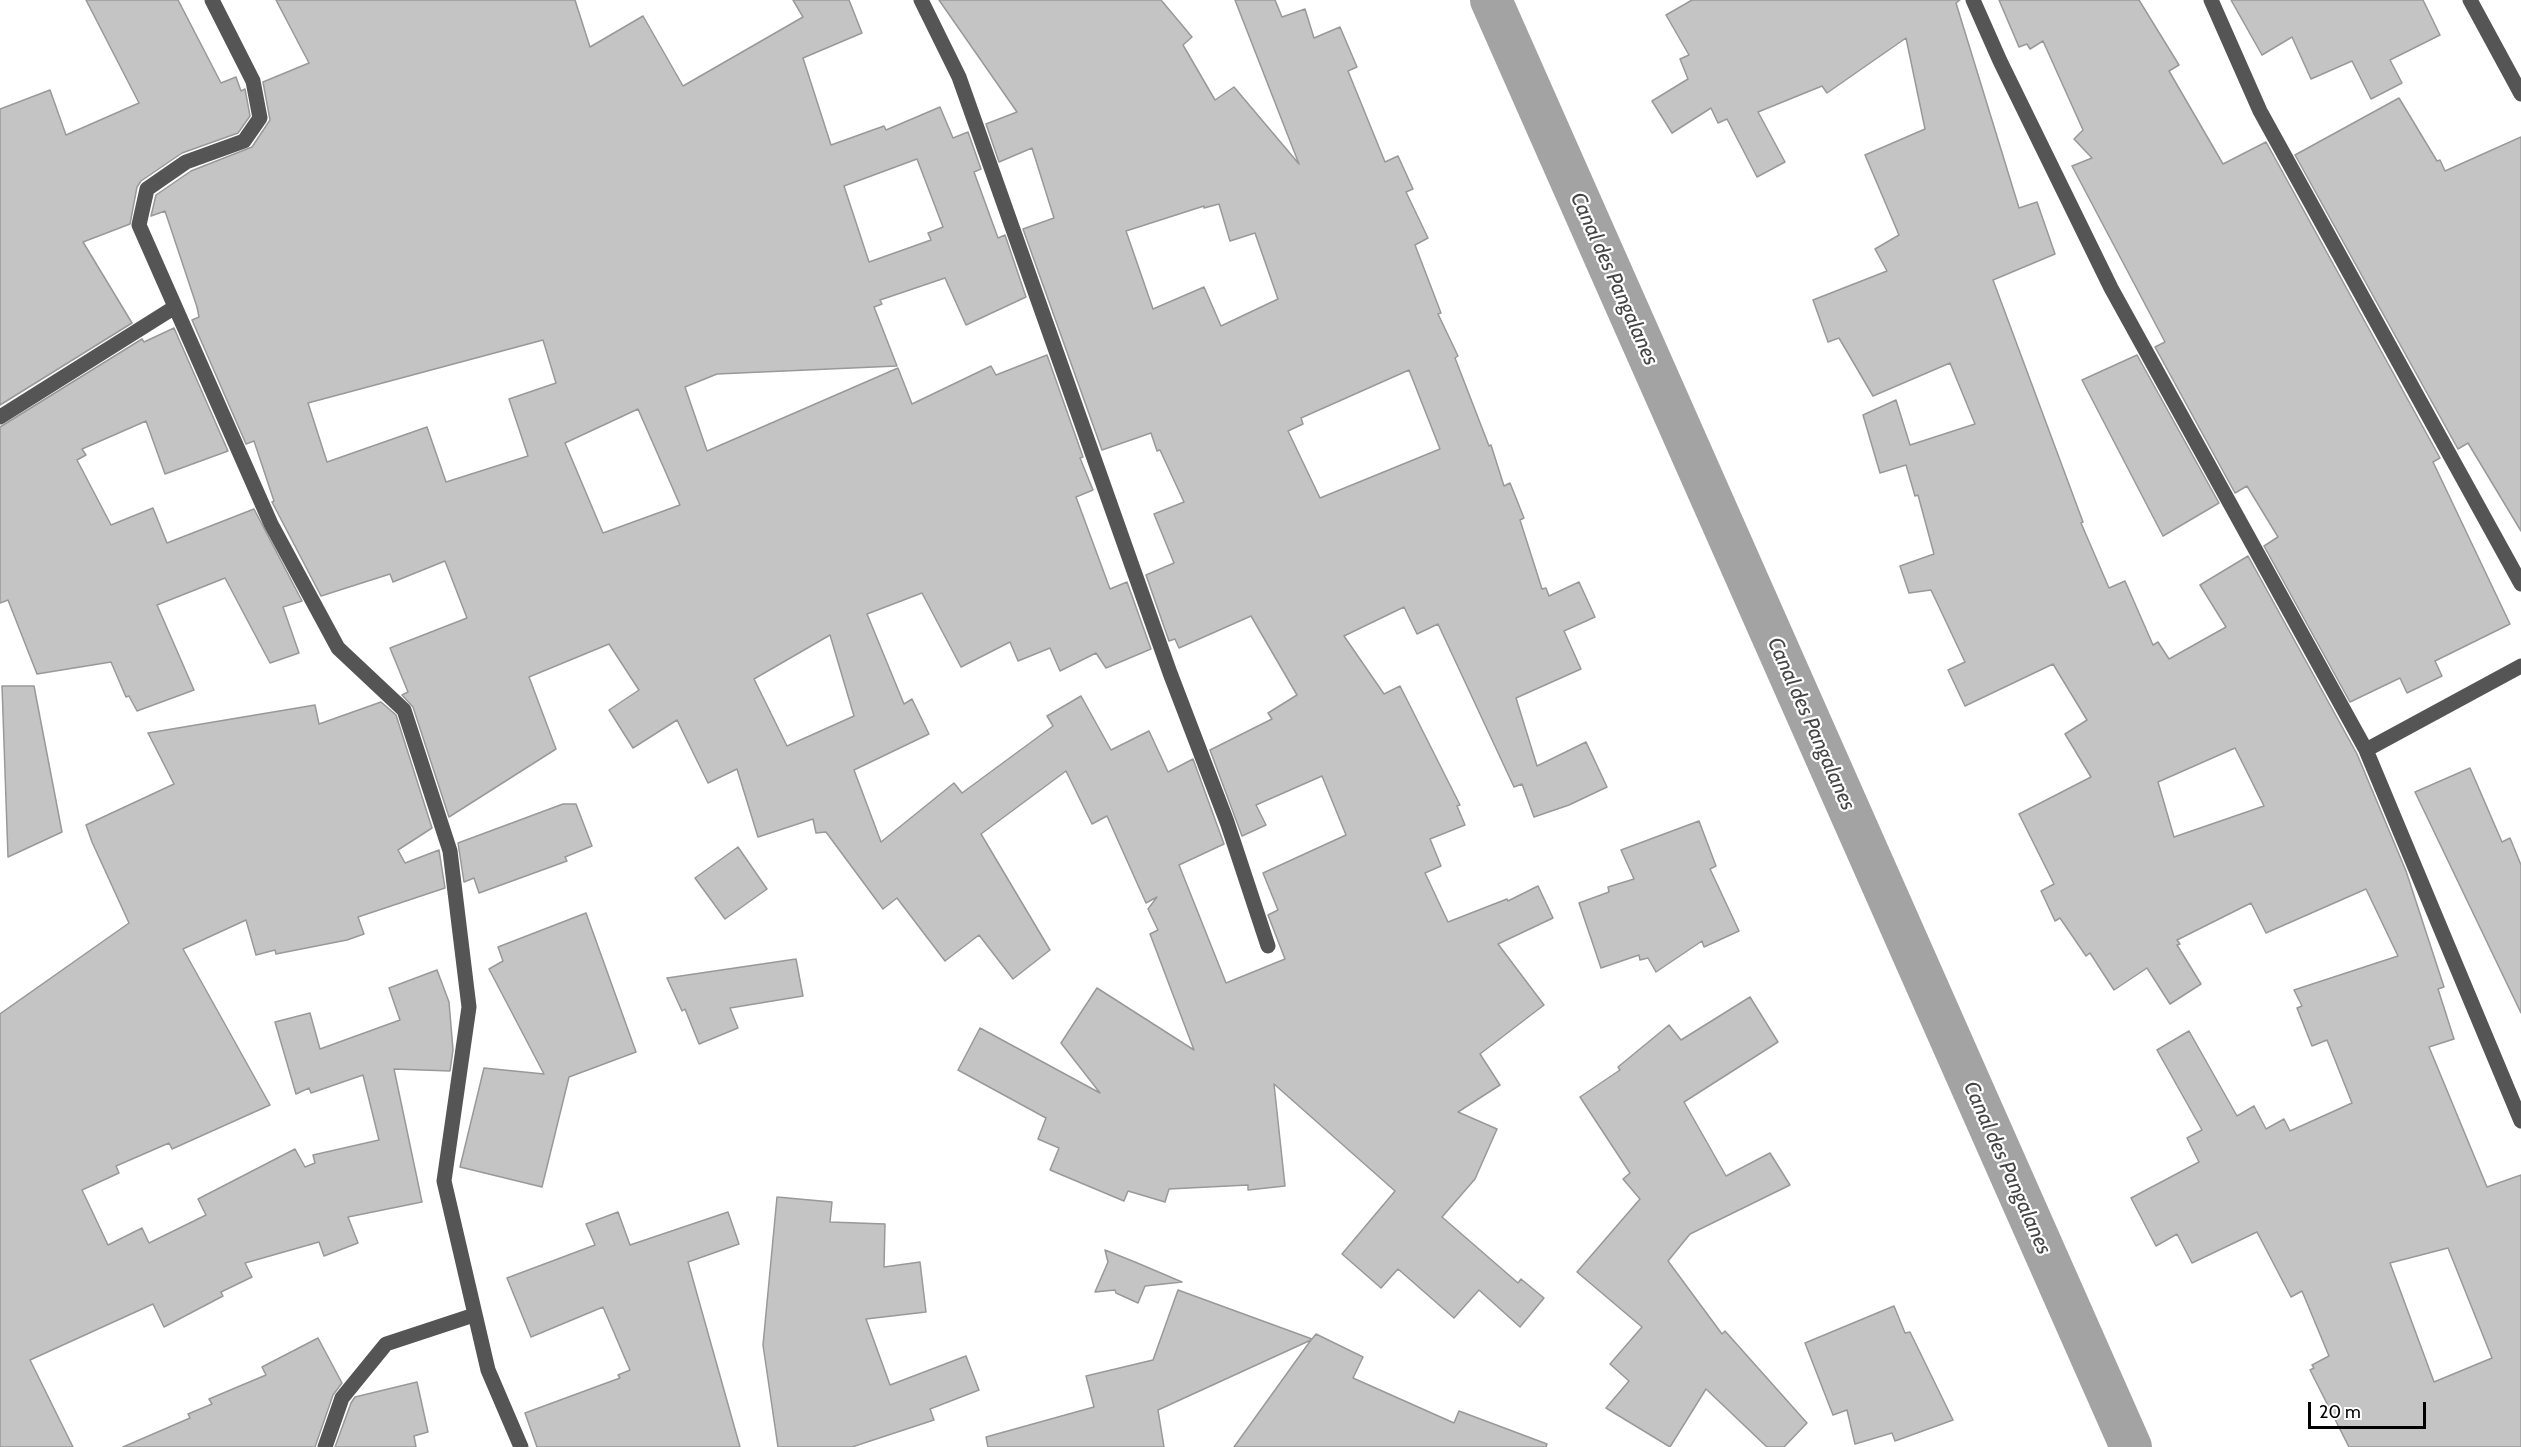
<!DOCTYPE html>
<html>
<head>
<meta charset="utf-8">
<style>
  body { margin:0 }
  #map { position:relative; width:2521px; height:1447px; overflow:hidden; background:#fff; font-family:Cabin,sans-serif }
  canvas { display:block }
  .scale { position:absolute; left:2308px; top:1402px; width:118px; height:27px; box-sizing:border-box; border:3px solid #000; border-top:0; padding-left:8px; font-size:18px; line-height:21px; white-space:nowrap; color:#000; -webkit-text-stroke:4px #fff; paint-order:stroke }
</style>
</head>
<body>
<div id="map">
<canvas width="2521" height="1447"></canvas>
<div class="scale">20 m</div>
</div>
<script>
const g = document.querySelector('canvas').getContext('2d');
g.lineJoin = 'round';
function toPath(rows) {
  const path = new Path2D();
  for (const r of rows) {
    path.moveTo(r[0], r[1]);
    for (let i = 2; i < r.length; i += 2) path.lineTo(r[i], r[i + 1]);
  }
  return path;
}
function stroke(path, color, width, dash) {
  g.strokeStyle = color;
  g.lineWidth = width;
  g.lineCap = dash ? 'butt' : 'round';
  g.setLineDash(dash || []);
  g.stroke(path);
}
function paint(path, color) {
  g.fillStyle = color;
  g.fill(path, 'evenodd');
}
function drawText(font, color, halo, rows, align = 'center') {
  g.font = font + ' Cabin,sans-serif';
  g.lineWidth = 4.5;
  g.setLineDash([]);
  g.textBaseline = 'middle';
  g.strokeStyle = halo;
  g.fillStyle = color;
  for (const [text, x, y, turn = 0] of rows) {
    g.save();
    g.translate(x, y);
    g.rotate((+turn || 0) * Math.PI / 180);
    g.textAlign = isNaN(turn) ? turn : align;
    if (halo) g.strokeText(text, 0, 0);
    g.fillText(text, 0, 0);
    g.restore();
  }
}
const canal = toPath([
  [1491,0,2131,1447]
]);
const building = toPath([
  [86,0,178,0,221,83,236,77,241,91,245,89,250,116,238,133,182,153,141,181,137,187,130,224,83,242,132,323,0,405,0,109,50,90,66,135,139,103,86,0],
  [276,0,575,0,590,47,643,16,683,86,803,17,793,0,849,0,862,33,803,58,831,145,884,126,886,130,940,107,953,138,968,132,981,169,974,172,998,238,1005,235,1026,297,966,325,945,278,880,300,882,304,874,307,897,366,717,374,685,387,707,451,898,368,912,404,991,366,996,375,1047,355,1083,457,1080,458,1093,490,1076,497,1110,589,1127,582,1151,649,1106,668,1096,653,1060,671,1050,648,1018,661,1010,642,961,667,922,593,867,614,904,704,912,699,929,734,854,770,881,842,954,783,962,793,1053,726,1047,716,1081,696,1111,750,1149,731,1168,772,1193,759,1224,844,1179,865,1226,983,1285,959,1268,915,1278,910,1263,873,1346,835,1322,776,1256,805,1266,825,1242,836,1210,750,1272,719,1268,713,1297,695,1251,616,1179,648,1175,639,1169,641,1146,575,1174,563,1154,514,1184,502,1160,450,1157,451,1151,433,1102,450,1023,229,1054,218,1032,148,999,162,986,124,1017,112,939,0,1161,0,1192,37,1183,45,1215,100,1234,87,1299,164,1235,0,1275,0,1282,17,1305,9,1314,38,1340,27,1357,67,1348,71,1385,162,1398,156,1413,189,1406,192,1428,238,1415,245,1441,313,1438,314,1458,356,1455,358,1489,446,1491,445,1504,486,1510,483,1524,518,1520,520,1542,589,1546,588,1549,596,1579,582,1595,617,1564,631,1581,669,1516,698,1537,766,1586,742,1607,787,1569,805,1534,817,1522,784,1514,787,1438,624,1417,634,1404,607,1344,636,1384,694,1400,686,1460,805,1457,806,1465,825,1430,839,1441,866,1425,873,1448,922,1507,899,1508,901,1538,886,1553,918,1498,944,1544,1005,1480,1054,1500,1085,1458,1112,1497,1129,1475,1179,1442,1217,1518,1283,1521,1279,1544,1298,1520,1327,1479,1290,1454,1318,1398,1269,1381,1288,1342,1254,1395,1191,1274,1084,1285,1186,1248,1190,1248,1185,1169,1189,1165,1202,1128,1191,1124,1201,1050,1170,1059,1148,1038,1139,1046,1118,958,1070,980,1028,1100,1093,1061,1043,1097,988,1194,1050,1150,934,1158,930,1148,909,1157,897,1146,903,1107,816,1092,824,1066,771,981,834,1050,950,1013,979,979,935,945,961,897,898,883,909,826,832,816,833,813,819,758,837,737,769,708,783,677,720,633,748,609,710,639,690,609,644,529,677,556,749,449,817,413,707,402,695,408,692,390,648,467,618,445,561,393,582,390,574,321,596,272,502,274,501,254,441,246,444,192,320,199,317,197,307,165,211,151,216,156,195,191,171,252,147,270,120,263,82,309,63,276,0],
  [917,159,943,227,928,233,931,240,869,262,844,186,917,159],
  [1219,204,1230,241,1255,233,1278,299,1221,326,1204,287,1153,309,1126,231,1204,206,1204,208,1219,204],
  [543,340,556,383,509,399,528,456,446,482,427,427,327,462,308,403,543,340],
  [1409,370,1440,449,1320,498,1288,431,1303,424,1301,418,1409,370],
  [638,409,680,505,603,533,565,443,638,409],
  [830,635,854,716,787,746,754,679,830,635],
  [1692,0,1960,0,1956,3,2019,208,2037,202,2055,254,1993,280,2083,522,2081,523,2109,588,2125,581,2153,645,2158,642,2169,659,2226,627,2200,585,2248,556,2357,754,2406,871,2444,987,2438,989,2454,1039,2429,1047,2487,1187,2521,1175,2521,1447,2349,1447,2310,1370,2314,1368,2312,1365,2329,1356,2302,1291,2291,1297,2257,1232,2192,1263,2177,1234,2156,1246,2131,1198,2199,1162,2187,1138,2202,1130,2157,1050,2189,1031,2237,1116,2254,1106,2266,1129,2284,1119,2290,1131,2352,1103,2327,1040,2312,1046,2297,1008,2302,1006,2294,990,2398,956,2366,889,2266,933,2251,903,2177,940,2180,944,2177,945,2201,984,2170,1004,2147,968,2114,990,2090,953,2086,956,2060,918,2055,921,2041,891,2054,884,2019,814,2091,777,2065,734,2087,720,2053,664,1965,706,1948,670,1965,662,1931,590,1909,593,1900,566,1934,554,1918,495,1915,496,1906,465,1880,473,1863,415,1896,400,1910,445,1975,424,1950,363,1873,396,1839,338,1828,342,1813,300,1887,271,1875,249,1899,235,1865,155,1925,129,1906,38,1827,93,1822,86,1758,112,1785,162,1757,177,1727,119,1718,123,1711,108,1672,133,1652,101,1688,79,1680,59,1689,55,1666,15,1692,0],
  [2235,748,2264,806,2174,837,2158,782,2235,748],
  [2448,1248,2492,1358,2434,1382,2390,1263,2448,1248],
  [1999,0,2139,0,2179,65,2169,71,2223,164,2266,142,2440,458,2433,462,2510,624,2435,661,2442,676,2407,693,2400,678,2350,702,2264,546,2278,537,2247,486,2235,493,2155,347,2165,342,2072,166,2092,158,2074,139,2083,130,2043,41,2030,49,2027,44,2019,47,1999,0],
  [2231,0,2423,0,2440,35,2390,60,2402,83,2371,99,2352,61,2311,79,2292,37,2262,55,2231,0],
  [2399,98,2437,161,2440,160,2445,171,2521,137,2521,531,2468,443,2458,449,2295,155,2399,98],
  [174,328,228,451,165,474,146,421,82,449,86,455,77,460,111,525,153,508,167,543,254,509,302,601,283,607,299,653,270,663,225,578,157,605,194,690,137,711,129,696,126,697,111,662,37,674,8,600,0,603,0,427,142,339,144,342,174,328],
  [2137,355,2219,503,2163,536,2082,380,2137,355],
  [2,686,34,686,62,832,8,857,2,686],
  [381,702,396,715,432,828,398,850,405,863,439,850,445,888,358,917,364,934,347,940,276,954,275,950,256,955,246,920,183,949,270,1105,172,1149,169,1143,116,1166,119,1173,82,1190,108,1245,142,1228,149,1243,206,1215,198,1199,295,1149,305,1167,315,1163,313,1155,379,1140,363,1075,311,1093,309,1088,296,1094,275,1022,310,1013,320,1049,400,1020,389,988,437,970,449,1002,453,1050,450,1071,394,1069,422,1202,348,1217,358,1243,324,1256,319,1242,245,1263,252,1277,221,1292,223,1296,164,1327,153,1304,30,1360,73,1447,0,1447,0,1014,129,923,92,842,86,825,174,784,148,733,315,705,319,724,381,702],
  [2470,768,2502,842,2510,838,2521,865,2521,1013,2415,792,2470,768],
  [563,804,576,804,592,846,565,857,567,861,479,893,474,878,464,882,458,843,563,804],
  [1699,821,1716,866,1710,869,1739,931,1704,947,1702,941,1656,972,1648,958,1640,960,1639,955,1601,968,1579,903,1609,892,1608,887,1634,879,1621,850,1699,821],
  [738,847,767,889,725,919,695,878,738,847],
  [586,913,636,1052,569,1077,542,1187,460,1167,484,1068,544,1074,489,969,503,961,498,947,586,913],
  [796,959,803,996,730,1008,738,1028,699,1044,685,1009,682,1011,667,978,796,959],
  [1750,997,1778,1042,1684,1102,1726,1176,1770,1153,1790,1185,1690,1234,1668,1261,1722,1334,1725,1331,1807,1423,1784,1447,1767,1447,1706,1389,1670,1447,1606,1408,1629,1381,1610,1364,1642,1327,1577,1272,1640,1199,1623,1179,1630,1173,1580,1097,1620,1070,1618,1067,1669,1025,1681,1040,1750,997],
  [777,1197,832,1202,830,1222,885,1224,884,1267,920,1262,926,1312,866,1319,890,1385,966,1356,979,1390,930,1409,934,1420,852,1447,778,1447,763,1345,777,1197],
  [618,1212,630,1245,728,1212,739,1244,688,1262,740,1447,537,1447,525,1413,620,1378,618,1375,630,1370,603,1307,531,1337,507,1278,595,1245,586,1224,618,1212],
  [1105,1250,1135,1262,1182,1282,1145,1286,1138,1303,1116,1293,1115,1290,1095,1292,1108,1262,1105,1250],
  [1178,1290,1312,1339,1316,1334,1363,1357,1353,1378,1454,1423,1459,1411,1547,1444,1546,1447,1234,1447,1311,1340,1158,1410,1164,1447,988,1447,986,1437,1094,1407,1086,1376,1153,1360,1178,1290],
  [1894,1306,1905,1333,1910,1332,1953,1420,1895,1441,1892,1433,1855,1444,1847,1410,1833,1415,1805,1343,1894,1306],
  [318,1338,342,1383,333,1395,315,1447,123,1447,190,1418,188,1414,212,1404,209,1399,266,1375,262,1367,318,1338],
  [417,1382,428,1432,414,1436,416,1447,335,1447,351,1403,355,1397,417,1382]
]);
const minor = toPath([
  [212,0,253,81,260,118,244,141,186,162,147,189,139,225,271,524,338,648,404,710,450,851,469,1007,444,1181,488,1370,521,1447],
  [921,0,959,77,1170,673,1227,822,1268,946],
  [1973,0,2000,61,2111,288,2366,750,2521,1121],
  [2211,0,2260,111,2521,584],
  [2470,0,2521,94],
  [0,417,175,307],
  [2366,750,2521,666],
  [325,1447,342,1398,386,1344,474,1315]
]);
const waterNames = [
  ["Canal des Pangalanes",1614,279,66],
  ["Canal des Pangalanes",1811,724,66],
  ["Canal des Pangalanes",2007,1168,66]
];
stroke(canal, '#a3a3a3', 42);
paint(building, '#c4c4c4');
stroke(building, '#999', 1.5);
stroke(minor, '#555', 15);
drawText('italic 21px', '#444', '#fff', waterNames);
</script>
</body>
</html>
